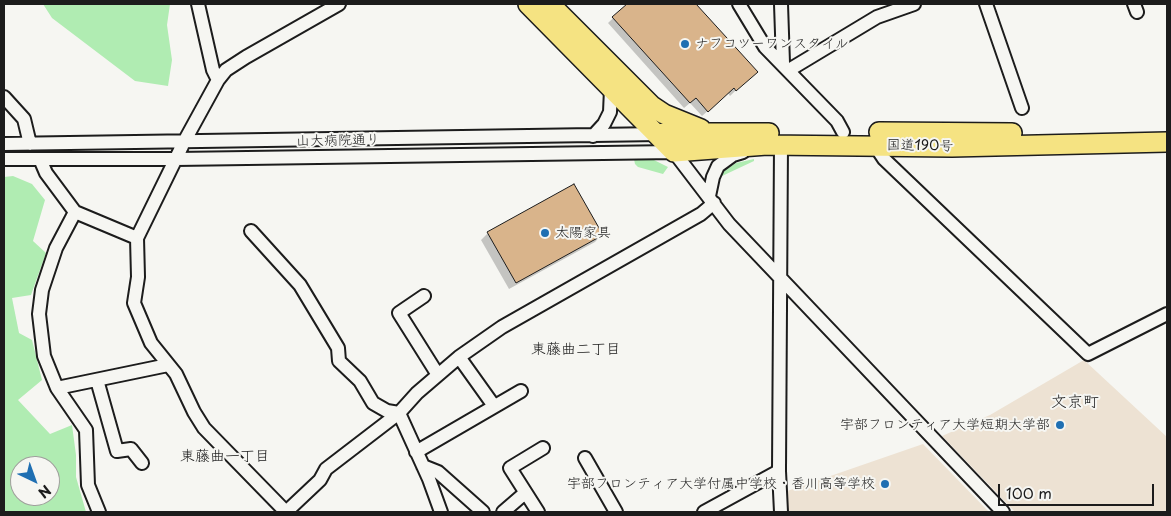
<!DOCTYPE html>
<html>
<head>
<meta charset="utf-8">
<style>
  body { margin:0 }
  #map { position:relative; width:1171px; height:516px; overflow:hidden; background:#f6f6f2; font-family:"Playpen Sans",sans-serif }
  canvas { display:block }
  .frame { position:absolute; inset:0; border:5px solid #1c1c1c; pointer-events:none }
  .north { position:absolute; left:10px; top:456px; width:50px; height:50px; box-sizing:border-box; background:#f6f6f2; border:1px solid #9f9f9c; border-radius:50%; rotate:138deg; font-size:14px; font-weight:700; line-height:20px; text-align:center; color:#1c1c1c }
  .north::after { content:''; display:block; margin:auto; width:18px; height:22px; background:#1f6fb2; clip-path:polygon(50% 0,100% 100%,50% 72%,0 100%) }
  .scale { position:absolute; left:998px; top:484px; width:156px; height:22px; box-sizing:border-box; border:2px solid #1c1c1c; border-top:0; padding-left:6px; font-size:15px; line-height:18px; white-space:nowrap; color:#1c1c1c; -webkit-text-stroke:4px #f6f6f2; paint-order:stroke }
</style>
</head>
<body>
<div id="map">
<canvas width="1171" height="516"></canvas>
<div class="frame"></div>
<div class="north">N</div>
<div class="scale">100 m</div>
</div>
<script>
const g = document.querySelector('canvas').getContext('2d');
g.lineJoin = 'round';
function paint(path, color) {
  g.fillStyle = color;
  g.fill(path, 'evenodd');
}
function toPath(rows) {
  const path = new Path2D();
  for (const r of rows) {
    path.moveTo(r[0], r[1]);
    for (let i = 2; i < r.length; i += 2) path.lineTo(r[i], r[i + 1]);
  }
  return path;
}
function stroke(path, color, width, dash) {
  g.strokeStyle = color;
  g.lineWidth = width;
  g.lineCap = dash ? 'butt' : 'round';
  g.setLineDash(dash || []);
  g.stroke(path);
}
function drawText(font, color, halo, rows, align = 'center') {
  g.font = font + ' "Playpen Sans","Klee One",sans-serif';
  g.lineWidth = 4;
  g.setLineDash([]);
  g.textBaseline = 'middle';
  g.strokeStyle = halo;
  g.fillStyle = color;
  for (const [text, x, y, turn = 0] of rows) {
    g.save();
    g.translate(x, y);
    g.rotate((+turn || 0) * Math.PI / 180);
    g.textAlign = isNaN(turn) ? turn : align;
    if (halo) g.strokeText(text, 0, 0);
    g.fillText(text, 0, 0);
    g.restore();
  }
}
const built = toPath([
  [1084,360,1167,437,1167,512,1015,512,942,436,990,415],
  [923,444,989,512,786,512,787,491]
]);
const green = toPath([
  [43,4,170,4,167,25,172,60,168,86,135,81,52,18],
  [634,159,654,160,668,167,663,174,638,167,635,164],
  [754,159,754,161,722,176,719,174,736,163],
  [13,176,32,184,45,200,33,241,46,253,31,295,12,298,19,333,32,340,42,380,18,400,50,434,72,425,76,455,76,477,86,512,4,512,4,177],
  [20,466,50,466,50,496,20,496]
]);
const shadow = toPath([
  [628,4,695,4,756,71,730,96,728,93,702,116,690,103,684,108,608,23],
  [488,233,602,234,595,242,509,289,481,240]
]);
const building = toPath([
  [627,4,696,4,758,72,736,91,734,88,708,112,696,98,690,103,612,17,627,4],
  [574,184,603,235,516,283,487,232,574,184]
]);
const minor = toPath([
  [198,4,213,70,218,80],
  [739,4,765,47,837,121,843,132],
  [781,4,783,63],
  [986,4,1022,108],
  [1134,4,1137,12],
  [789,70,877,17,914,4],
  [4,97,24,119,30,144],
  [593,136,604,124,610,112,611,89],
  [4,144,659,134],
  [874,144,884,159,1088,354,1167,314],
  [781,145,779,471,781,512],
  [4,159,176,159,674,152,729,224,1003,512],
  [40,159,46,173,75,212],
  [709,196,713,177,718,166,733,155,743,152],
  [251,231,300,285,338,348,339,361,360,381,373,403,387,411,399,413,429,479,441,512],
  [424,296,399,313,438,375],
  [459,357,494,406],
  [97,380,117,451,131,449,142,463],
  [57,388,168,365],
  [416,452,521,391],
  [585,458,616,512],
  [423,466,438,472,483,512],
  [99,512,88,485,86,430,57,388,44,356,39,314,42,290,56,248,75,212,137,238],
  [286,512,204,428,194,412,176,374,151,343,134,303,138,277,137,238,184,142,218,80,226,70,246,57,339,4],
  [286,512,320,480,326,469,399,413,417,393,459,357,502,327,701,214,714,203],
  [503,512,525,493],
  [538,512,510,468,543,448],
  [704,512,779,471]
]);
const highway = toPath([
  [528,4,674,152,767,145,952,147,1167,142],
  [550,4,652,106,664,114,701,129],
  [879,132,1012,133],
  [663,133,769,133]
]);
const markers = [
  [685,44,5,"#1f6fb2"],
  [545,233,5,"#1f6fb2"],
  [1060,425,5,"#1f6fb2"],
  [885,484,5,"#1f6fb2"]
];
const poiNames = [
  ["ナフコツーワンスタイル",695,44],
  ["太陽家具",555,233],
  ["宇部フロンティア大学短期大学部",1050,425,"right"],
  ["宇部フロンティア大学付属中学校・香川高等学校",875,484,"right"]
];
const streetNames = [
  ["山大病院通り",338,141,-1],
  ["国道190号",920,146,1]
];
const neighbourhoodNames = [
  ["東藤曲二丁目",576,350],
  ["東藤曲一丁目",225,457]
];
const quarterNames = [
  ["文京町",1075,403]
];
paint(built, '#ede2d3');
paint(green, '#b0ecb2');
paint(shadow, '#0003');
paint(building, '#d9b48b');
stroke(building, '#1c1c1c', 1);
stroke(minor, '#1c1c1c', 16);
stroke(highway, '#1c1c1c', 22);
stroke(minor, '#f6f6f2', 12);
stroke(highway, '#f5e382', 19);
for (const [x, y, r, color] of markers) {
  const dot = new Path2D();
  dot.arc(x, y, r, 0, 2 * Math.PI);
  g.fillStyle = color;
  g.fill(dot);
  stroke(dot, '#f6f6f2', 2);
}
drawText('14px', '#1c1c1c', '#f6f6f2', poiNames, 'left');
drawText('14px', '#1c1c1c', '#f6f6f2', streetNames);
drawText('15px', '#1c1c1c', '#f6f6f2', neighbourhoodNames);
drawText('16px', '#1c1c1c', '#f6f6f2', quarterNames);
</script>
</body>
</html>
